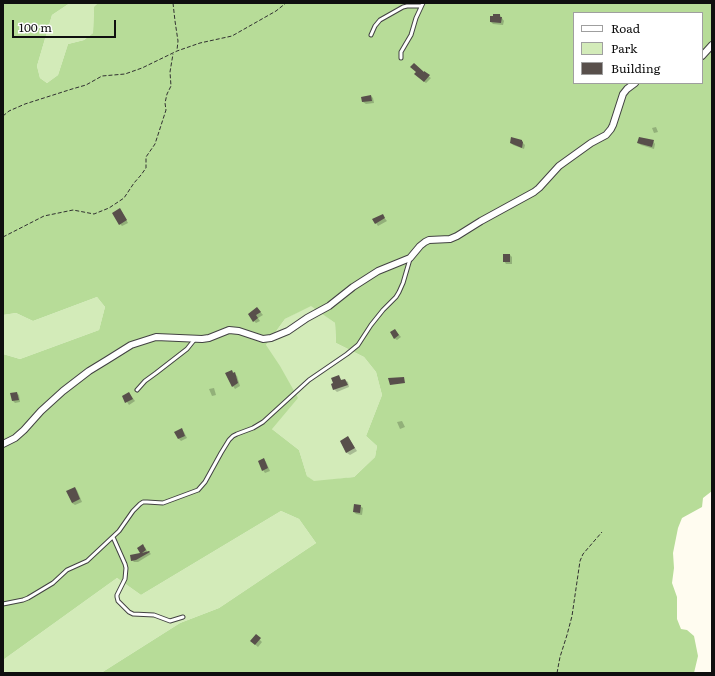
<!DOCTYPE html>
<html>
<head>
<meta charset="utf-8">
<style>
  body { margin:0 }
  #map { position:relative; width:715px; height:676px; overflow:hidden; background:#fffcf0; font-family:Literata,serif }
  canvas { display:block }
  .frame { position:absolute; inset:0; border:4px solid #0f0f0f; pointer-events:none }
  .legend { position:absolute; left:573px; top:12px; width:130px; height:72px; box-sizing:border-box; background:#fff; border:1px solid #9f9f9f; margin:0; padding:5px 7px; list-style:none; font-size:12px; color:#0f0f0f }
  .legend li { display:flex; align-items:center; gap:8px; height:20px }
  .legend b { width:20px; border:1px solid #9f9f9f }
  .scale { position:absolute; left:12px; top:20px; width:104px; height:18px; box-sizing:border-box; border:2px solid #0f0f0f; border-top:0; padding-left:5px; font-size:12px; line-height:14px; white-space:nowrap; color:#0f0f0f; -webkit-text-stroke:3px #fff; paint-order:stroke }
</style>
</head>
<body>
<div id="map">
<canvas width="715" height="676"></canvas>
<div class="frame"></div>
<ul class="legend">
<li><b style="height:5px;background:#fff"></b>Road</li>
<li><b style="height:11px;background:#d3ebb9"></b>Park</li>
<li><b style="height:11px;background:#584f4b"></b>Building</li>
</ul>
<div class="scale">100 m</div>
</div>
<script>
const g = document.querySelector('canvas').getContext('2d');
g.lineJoin = 'round';
function paint(path, color) {
  g.fillStyle = color;
  g.fill(path, 'evenodd');
}
function toPath(rows) {
  const path = new Path2D();
  for (const r of rows) {
    path.moveTo(r[0], r[1]);
    for (let i = 2; i < r.length; i += 2) path.lineTo(r[i], r[i + 1]);
  }
  return path;
}
function stroke(path, color, width, dash) {
  g.strokeStyle = color;
  g.lineWidth = width;
  g.lineCap = dash ? 'butt' : 'round';
  g.setLineDash(dash || []);
  g.stroke(path);
}
const green = toPath([
  [70,3,98,3,94,8,93,33,84,40,68,44,58,75,47,83,40,78,37,66,52,15],
  [97,297,105,307,99,330,20,359,3,354,3,315,16,313,33,321],
  [311,305,335,323,336,343,364,357,376,372,382,395,366,436,377,446,375,457,354,477,314,482,307,476,299,450,272,429,266,345,285,319],
  [281,511,299,519,316,543,219,608,180,623,101,673,3,673,3,660,117,578,141,595]
]);
const forest = toPath([
  [3,3,70,3,52,15,37,66,40,78,47,83,58,75,68,44,84,40,93,33,94,7,98,3,712,3,712,491,703,498,702,507,682,518,678,528,673,553,674,568,672,583,677,597,677,619,681,629,687,630,694,636,698,656,694,673,101,673,180,623,219,608,316,543,299,519,281,511,141,595,117,578,3,660,3,354,20,359,99,330,105,307,97,297,33,321,16,313,3,315],
  [574,13,702,13,702,83,574,83],
  [311,306,335,323,336,343,364,357,376,372,382,395,366,436,377,446,375,457,354,477,314,481,307,476,299,450,272,429,298,398,280,366,266,345,285,319]
]);
const shadow = toPath([
  [500,15,504,21,503,25,493,24,491,22],
  [424,73,431,78,426,83,417,76],
  [371,96,373,98,374,103,366,104,363,102,362,97],
  [656,127,658,132,654,133,652,128],
  [521,141,525,145,524,149,513,145,511,143],
  [653,141,655,144,654,149,641,145,638,143],
  [122,212,128,223,122,226,120,224],
  [382,215,387,221,378,226,376,223],
  [510,255,512,257,512,264,506,264,504,261],
  [257,308,263,315,258,318,260,321,256,323,254,321],
  [395,330,401,337,397,340,394,338],
  [232,371,237,376,240,386,235,389,233,386],
  [339,377,342,381,345,380,348,382,349,387,337,392,334,389,334,383],
  [214,388,216,395,212,396,209,389],
  [16,393,19,395,20,402,15,403,13,401],
  [129,393,135,401,129,405,123,396],
  [402,421,405,427,400,429,397,422],
  [181,429,184,432,187,438,181,441,179,439],
  [348,438,350,440,357,451,350,455,347,453,341,442],
  [264,459,266,462,270,471,265,473,263,470],
  [75,488,77,490,82,502,75,505,72,503],
  [360,506,363,508,362,515,356,514,354,512],
  [145,547,148,553,149,552,151,554,138,562,134,562,132,560,141,554],
  [256,636,262,642,258,647,251,641]
]);
const building = toPath([
  [493,14,500,14,500,17,502,17,501,23,490,22,490,16,493,16],
  [414,63,424,72,424,71,430,75,424,82,414,74,416,72,410,67],
  [371,95,372,101,362,102,361,97],
  [511,137,522,140,522,141,523,142,522,148,510,143],
  [639,137,654,140,652,147,637,143],
  [120,208,127,220,119,225,112,213],
  [383,214,385,218,375,224,372,219],
  [503,254,510,254,510,262,503,262],
  [257,307,261,312,256,315,258,318,253,322,248,314],
  [395,329,399,335,394,339,390,332],
  [232,370,233,373,235,372,238,383,232,387,225,373],
  [339,375,341,380,345,379,348,385,333,390,331,384,333,383,331,378],
  [404,377,405,383,390,385,388,378],
  [17,392,19,400,12,401,10,393],
  [129,392,133,399,125,403,122,396],
  [182,428,185,436,178,439,174,432],
  [348,436,355,448,346,453,340,441],
  [264,458,268,468,262,471,258,461],
  [75,487,80,499,72,503,66,491],
  [354,504,361,505,360,513,353,512],
  [143,544,146,550,142,553,149,551,150,552,136,560,131,561,130,555,140,553,137,548],
  [256,634,261,638,255,645,250,641]
]);
const path = toPath([
  [173,3,175,21,178,41,177,50],
  [3,116,9,111,25,104,72,89,86,85,102,76,125,74,142,68,177,51,200,43,232,36,276,11,286,3],
  [3,237,44,216,73,210,94,214,109,208,124,198,134,183,141,175,146,168,146,157,155,144,166,110,165,103,167,94,171,86,170,72,173,54],
  [557,673,560,657,567,635,572,616,580,561,583,554,602,532]
]);
const service = toPath([
  [371,35,375,26,380,20,403,7,407,6,421,6],
  [401,58,401,52,411,35,416,18,423,3],
  [137,390,145,381,156,373,187,349,195,339],
  [113,537,125,564,126,568,125,579,117,595,117,597,118,601,129,612,133,614,154,615,170,621,183,617],
  [3,604,23,600,28,598,53,583,67,570,87,561,119,531,133,511,140,504,143,502,147,502,163,503,198,490,205,482,221,453,229,440,233,436,237,434,253,428,263,422,309,380,347,354,358,345,371,325,383,310,396,297,399,292,403,283,410,259]
]);
const minor = toPath([
  [702,56,712,45],
  [3,444,15,438,24,430,41,411,63,391,89,371,107,360,131,345,156,337,202,339,209,338,229,330,239,331,263,339,271,338,288,331,307,318,329,306,353,287,378,271,410,258,420,246,425,242,429,240,450,239,457,236,481,221,534,192,539,188,559,166,591,143,606,135,611,129,613,125,623,94,627,89,635,83]
]);
paint(green, '#d3ebb9');
paint(forest, '#b7dc98');
paint(shadow, '#0003');
paint(building, '#584f4b');
stroke(service, '#424242', 5);
stroke(minor, '#424242', 8);
stroke(path, '#313131', 1, [4, 2]);
stroke(service, '#fff', 3);
stroke(minor, '#fff', 6);
</script>
</body>
</html>
